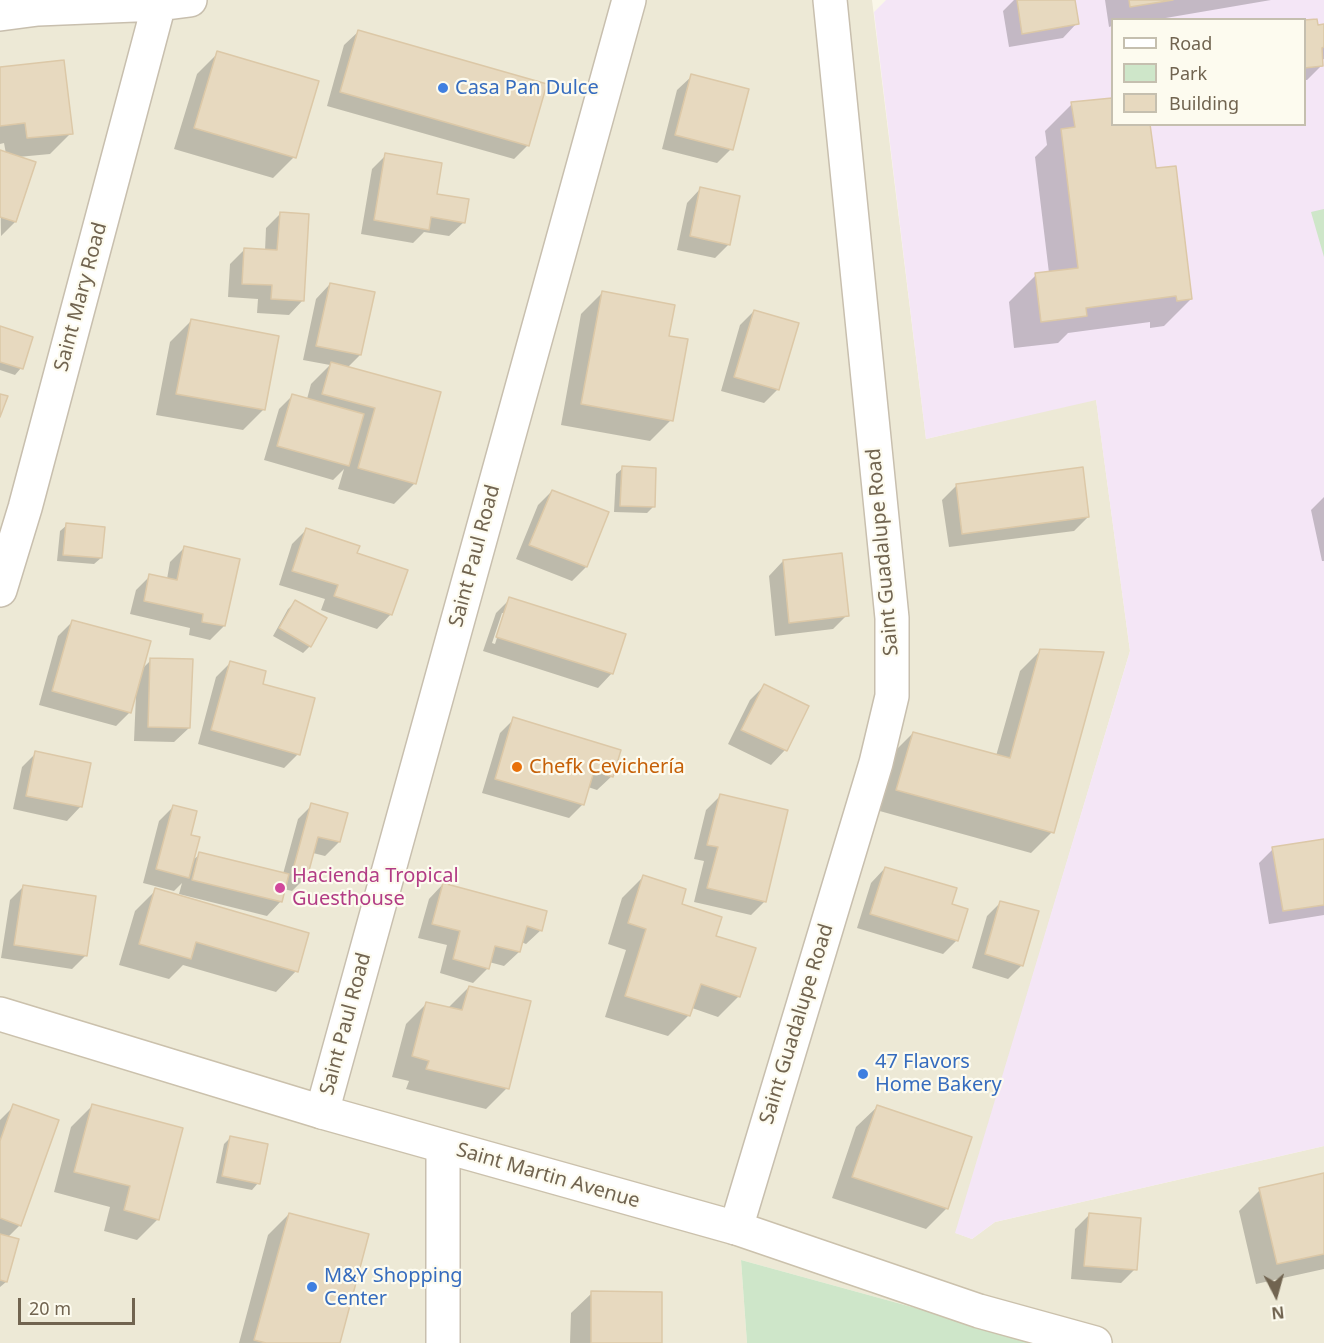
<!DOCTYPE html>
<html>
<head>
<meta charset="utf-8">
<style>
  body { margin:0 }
  #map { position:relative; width:1324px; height:1343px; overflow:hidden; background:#faf7e9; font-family:"Noto Sans",sans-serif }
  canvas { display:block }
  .legend { position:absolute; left:1111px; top:18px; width:195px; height:108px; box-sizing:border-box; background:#fdfbef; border:2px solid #c5bfaf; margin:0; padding:8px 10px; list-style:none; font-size:18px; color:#716450 }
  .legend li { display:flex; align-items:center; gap:12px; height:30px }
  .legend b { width:30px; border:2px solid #c5bfaf }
  .north { position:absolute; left:1246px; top:1265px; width:60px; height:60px; -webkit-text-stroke:4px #fdfbef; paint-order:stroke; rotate:174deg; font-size:16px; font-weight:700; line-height:24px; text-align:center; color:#716450 }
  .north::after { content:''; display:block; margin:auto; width:21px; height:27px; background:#716450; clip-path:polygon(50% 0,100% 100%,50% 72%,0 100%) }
  .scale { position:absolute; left:18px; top:1298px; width:117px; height:27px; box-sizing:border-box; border:3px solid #716450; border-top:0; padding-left:8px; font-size:18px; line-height:21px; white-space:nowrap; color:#716450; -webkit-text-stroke:4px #fdfbef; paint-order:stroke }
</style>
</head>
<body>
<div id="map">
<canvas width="1324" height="1343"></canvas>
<ul class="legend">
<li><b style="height:8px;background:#fff"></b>Road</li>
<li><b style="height:16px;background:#cee6c9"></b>Park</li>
<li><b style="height:16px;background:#e7d9bf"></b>Building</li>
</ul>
<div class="north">N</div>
<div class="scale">20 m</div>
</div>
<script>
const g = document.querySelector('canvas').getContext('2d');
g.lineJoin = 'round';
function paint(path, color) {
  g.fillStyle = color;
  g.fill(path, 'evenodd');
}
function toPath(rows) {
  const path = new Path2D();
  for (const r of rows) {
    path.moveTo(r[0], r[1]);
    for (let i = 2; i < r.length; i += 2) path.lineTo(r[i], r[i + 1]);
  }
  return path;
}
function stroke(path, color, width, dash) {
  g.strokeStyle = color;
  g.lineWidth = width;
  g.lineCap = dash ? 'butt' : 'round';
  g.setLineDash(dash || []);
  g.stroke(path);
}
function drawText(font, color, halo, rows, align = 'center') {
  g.font = font + ' "Noto Sans",sans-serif';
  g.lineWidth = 4.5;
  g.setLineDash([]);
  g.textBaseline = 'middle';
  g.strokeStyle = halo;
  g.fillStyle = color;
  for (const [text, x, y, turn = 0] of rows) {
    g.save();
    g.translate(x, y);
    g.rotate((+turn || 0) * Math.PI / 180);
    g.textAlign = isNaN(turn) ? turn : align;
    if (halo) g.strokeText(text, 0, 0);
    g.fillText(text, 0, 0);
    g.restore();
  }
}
const residential = toPath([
  [0,0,872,0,926,439,1096,399,1130,651,956,1233,972,1239,995,1222,1324,1146,1324,1343,1043,1343,741,1260,747,1343,0,1343]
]);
const education = toPath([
  [886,0,1324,0,1324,1146,995,1222,972,1239,955,1233,1130,651,1096,400,926,439,874,12],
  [1112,20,1304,20,1304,124,1112,124]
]);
const green = toPath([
  [1324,209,1324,257,1311,212],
  [741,1260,1043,1343,747,1343]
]);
const shadow = toPath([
  [1014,0,1073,0,1077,23,1063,38,1009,47,1003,11],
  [1105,0,1271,0,1154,20,1112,20,1112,26,1109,27],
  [1304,22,1317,26,1324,26,1324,59,1321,60,1321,66,1307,80,1304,80],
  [359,31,528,145,514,159,327,106,344,45],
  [218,53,294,157,273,178,174,149,197,74],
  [0,69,71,133,50,154,18,157,35,163,15,222,1,236,0,152,6,154,4,143,0,144],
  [692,76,731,149,717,163,662,149,677,90],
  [1112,99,1112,124,1154,170,1191,299,1164,326,1150,328,1150,322,1068,333,1058,343,1014,348,1009,302,1036,275,1049,273,1035,157,1047,145,1045,131,1072,104],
  [386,155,464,222,449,236,424,232,413,243,361,234,372,169],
  [701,188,729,244,715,258,677,250,687,203],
  [280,214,303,300,289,315,257,313,258,299,228,297,230,264,244,250,265,251,266,228],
  [330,284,360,355,347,368,439,393,415,483,394,504,338,489,344,469,333,480,264,460,279,409,293,395,307,399,311,384,330,365,303,360,316,299],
  [602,293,668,337,671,420,650,441,561,425,581,314],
  [754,311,778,389,764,403,721,391,740,325],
  [191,321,264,409,243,430,156,415,170,342],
  [0,328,21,368,15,375,0,370],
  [623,468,653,507,647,513,614,512,616,474],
  [957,485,1088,517,1074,531,949,547,942,500],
  [552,491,607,513,586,567,572,581,516,559,538,505],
  [1324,497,1324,561,1322,561,1311,510],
  [67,525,101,558,94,564,57,561,60,531],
  [306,530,355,554,391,614,377,629,321,610,325,599,279,585,292,544],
  [184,548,224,626,210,640,189,635,190,628,130,614,136,590,150,576,167,579,170,562],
  [783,561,847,615,833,629,775,636,769,576],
  [510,599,612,673,598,688,483,651,496,613],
  [502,613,505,613,495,644,492,643],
  [295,602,310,646,303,653,273,636,288,609],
  [73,621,142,669,151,660,189,728,174,742,134,741,136,695,130,712,116,726,39,705,58,636],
  [1041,650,1052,832,1031,853,876,810,892,754,913,733,996,756,1020,671],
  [230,663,261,685,298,754,284,768,198,744,216,677],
  [764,686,807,707,785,750,771,765,728,744,750,700],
  [514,719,612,776,597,790,588,787,583,804,569,818,482,793,500,733],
  [36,753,81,806,67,821,13,809,22,767],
  [720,796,765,901,751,915,694,902,704,861,694,859,706,810],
  [312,805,339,842,325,856,313,853,306,877,292,891,284,889,281,901,267,916,179,894,182,883,174,891,143,883,159,821,174,806,189,836,192,861,200,854,283,874,298,819],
  [1324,840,1324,915,1269,924,1259,863,1273,849],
  [885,868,950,905,957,940,943,954,857,928,871,883],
  [643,877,680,905,714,937,739,996,718,1017,692,1008,689,1015,668,1036,605,1017,626,950,608,944,622,898],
  [443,884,541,930,526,944,521,942,519,952,504,966,489,962,487,969,473,983,440,973,447,945,418,938,429,899],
  [24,886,86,955,72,969,1,958,10,900],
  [156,890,296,971,276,992,183,965,169,979,119,965,135,911],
  [1001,902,1022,965,1008,979,972,968,987,916],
  [469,987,507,1088,486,1109,406,1089,409,1081,392,1077,406,1024,427,1003,448,1008],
  [14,1106,20,1225,7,1238,6,1282,0,1287,0,1120],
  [92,1106,158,1219,137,1240,104,1231,110,1207,54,1192,71,1127],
  [877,1107,947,1208,926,1229,832,1198,856,1127],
  [231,1137,258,1183,252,1190,216,1183,224,1144],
  [1324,1175,1324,1269,1256,1284,1239,1211,1260,1190],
  [289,1214,338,1343,239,1343,268,1235],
  [1089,1215,1135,1269,1121,1283,1071,1279,1075,1229],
  [592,1293,660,1343,570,1343,571,1313]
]);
const building = toPath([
  [1017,0,1075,0,1079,24,1022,34,1017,0],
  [1129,0,1173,0,1130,7,1129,0],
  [1317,19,1318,25,1324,24,1324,47,1322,48,1323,66,1304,68,1304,20,1317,19],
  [358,30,547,84,529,146,340,92,358,30],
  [217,51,319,81,296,158,194,128,217,51],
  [64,60,73,134,27,138,25,123,0,126,0,67,64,60],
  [691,74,749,89,733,150,675,135,691,74],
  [1112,98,1112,124,1150,124,1156,168,1176,166,1192,299,1177,301,1176,296,1086,308,1087,316,1041,322,1035,273,1078,268,1061,129,1075,127,1071,102,1112,98],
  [0,150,36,162,16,222,0,217,0,150],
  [385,153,442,163,437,194,469,199,465,223,431,217,429,230,374,220,385,153],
  [700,187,740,196,730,245,690,236,700,187],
  [280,212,309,214,304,301,271,299,272,285,242,284,244,248,277,250,280,212],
  [330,283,375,292,361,355,316,346,330,283],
  [602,291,675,305,669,336,688,339,673,421,581,404,602,291],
  [754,310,799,323,779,390,734,377,754,310],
  [191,319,279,336,265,410,176,394,191,319],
  [0,326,33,337,23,369,0,362,0,326],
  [331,362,441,392,416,484,358,468,375,408,322,394,331,362],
  [0,394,8,396,0,417,0,394],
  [292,394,364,414,349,466,277,446,292,394],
  [622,466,656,468,655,507,620,506,622,466],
  [1083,467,1089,517,962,534,956,484,1083,467],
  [552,490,609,512,587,567,529,545,552,490],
  [66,523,105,527,102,558,63,555,66,523],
  [306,528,360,546,357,553,408,570,392,615,334,596,338,585,292,571,306,528],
  [184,546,240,559,225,626,202,622,203,614,144,601,149,574,177,580,184,546],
  [842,553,849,616,789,623,783,560,842,553],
  [509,597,626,634,613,674,496,637,509,597],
  [295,600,327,618,311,647,279,628,295,600],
  [72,620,151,641,131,713,52,691,72,620],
  [1040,649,1104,652,1054,833,896,790,913,732,1010,758,1040,649],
  [150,658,193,659,190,728,148,727,150,658],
  [230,661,266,671,263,684,315,698,300,755,211,730,230,661],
  [764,684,809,706,787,751,741,730,764,684],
  [513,717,621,750,613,777,594,771,584,805,495,779,513,717],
  [35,751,91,763,82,807,26,796,35,751],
  [720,794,788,810,766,902,707,888,718,847,707,845,720,794],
  [311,803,348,813,340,842,318,837,307,878,292,873,311,803],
  [173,805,197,811,191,835,200,837,189,878,156,869,173,805],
  [1324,839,1324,905,1283,911,1272,847,1324,839],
  [199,852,289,874,282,902,192,880,199,852],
  [885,867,957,888,952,904,968,909,958,941,870,914,885,867],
  [643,875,686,889,682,904,722,917,716,936,756,948,740,997,701,984,690,1016,625,996,646,929,628,923,643,875],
  [443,883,547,911,542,931,527,926,520,952,495,946,489,969,453,959,460,931,432,924,443,883],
  [23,885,96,896,87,956,14,945,23,885],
  [155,888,309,933,298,972,196,942,191,959,139,944,155,888],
  [1000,901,1039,911,1023,966,985,954,1000,901],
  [469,986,531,1001,509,1089,426,1069,429,1061,412,1056,426,1002,462,1010,469,986],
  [13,1104,59,1120,21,1226,0,1218,0,1141,13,1104],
  [92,1104,183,1128,159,1220,124,1210,130,1186,74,1172,92,1104],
  [877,1105,972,1137,948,1209,852,1177,877,1105],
  [230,1136,268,1144,260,1184,222,1176,230,1136],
  [1324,1173,1324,1254,1277,1264,1259,1188,1324,1173],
  [289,1213,369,1234,340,1343,266,1343,254,1340,289,1213],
  [1089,1213,1141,1218,1137,1270,1084,1266,1089,1213],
  [0,1234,19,1239,7,1282,0,1280,0,1234],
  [591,1291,662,1292,662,1343,591,1343,591,1291]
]);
const street = toPath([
  [0,14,38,9,159,4,190,0],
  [0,590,25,508,159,4],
  [322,1112,629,0],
  [443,1147,443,1343],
  [736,1228,876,763,892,696,892,618,830,0]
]);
const secondary = toPath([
  [0,1014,322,1112,736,1228,979,1311,1095,1343]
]);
const markers = [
  [443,88,6,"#3f7fe0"],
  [517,767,6,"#e8710a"],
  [280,888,6,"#d1479c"],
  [863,1074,6,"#3f7fe0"],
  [312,1287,6,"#3f7fe0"]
];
const shopNames = [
  ["Casa Pan Dulce",455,88],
  ["47 Flavors",875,1062],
  ["Home Bakery",875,1085],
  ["M&Y Shopping",324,1276],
  ["Center",324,1299]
];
const streetNames = [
  ["Saint Mary Road",81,297,-75],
  ["Saint Guadalupe Road",883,552,-95],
  ["Saint Paul Road",475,556,-75],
  ["Saint Paul Road",346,1024,-75],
  ["Saint Guadalupe Road",797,1024,-73],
  ["Saint Martin Avenue",548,1176,16]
];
const foodNames = [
  ["Chefk Cevichería",529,767]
];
const hotelNames = [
  ["Hacienda Tropical",292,876],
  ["Guesthouse",292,899]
];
paint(residential, '#ede9d6');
paint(education, '#f4e6f6');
paint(green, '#cee6c9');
paint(shadow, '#0003');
paint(building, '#e7d9bf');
stroke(building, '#dcc8a7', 1.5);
stroke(street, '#c8bfae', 36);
stroke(secondary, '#cbc1ac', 36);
stroke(street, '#fff', 33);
stroke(secondary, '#fff', 33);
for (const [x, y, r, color] of markers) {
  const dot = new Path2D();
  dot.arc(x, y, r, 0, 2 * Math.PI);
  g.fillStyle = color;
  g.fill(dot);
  stroke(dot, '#fdfbef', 2);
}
drawText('20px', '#366cbe', '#fdfbef', shopNames, 'left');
drawText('20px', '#716450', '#fdfbef', streetNames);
drawText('20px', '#c56008', '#fdfbef', foodNames, 'left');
drawText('20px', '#b23c85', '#fdfbef', hotelNames, 'left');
</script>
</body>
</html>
